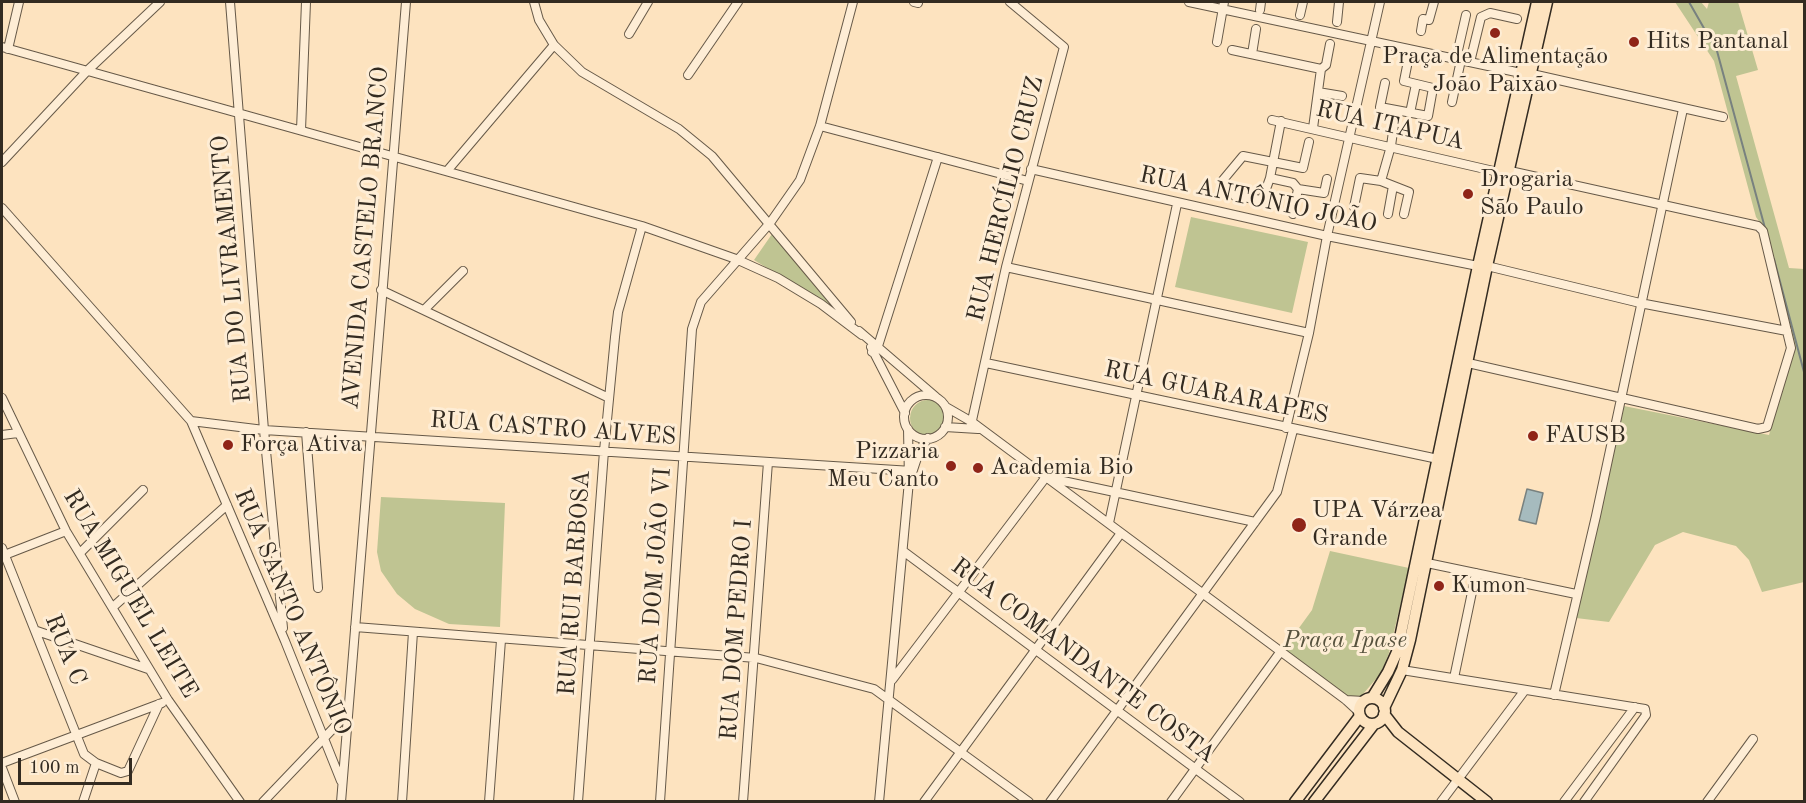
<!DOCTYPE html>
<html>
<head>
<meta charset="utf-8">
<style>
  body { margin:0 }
  #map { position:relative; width:1806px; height:803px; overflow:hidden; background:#fde3bf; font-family:"Old Standard TT",serif }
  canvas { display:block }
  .frame { position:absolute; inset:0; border:3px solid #332b21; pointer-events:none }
  .scale { position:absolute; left:18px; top:758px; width:114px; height:27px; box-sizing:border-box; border:3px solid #332b21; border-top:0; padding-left:8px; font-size:18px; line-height:21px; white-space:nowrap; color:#332b21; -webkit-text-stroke:4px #feedd5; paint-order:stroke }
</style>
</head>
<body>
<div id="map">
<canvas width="1806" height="803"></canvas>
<div class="frame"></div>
<div class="scale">100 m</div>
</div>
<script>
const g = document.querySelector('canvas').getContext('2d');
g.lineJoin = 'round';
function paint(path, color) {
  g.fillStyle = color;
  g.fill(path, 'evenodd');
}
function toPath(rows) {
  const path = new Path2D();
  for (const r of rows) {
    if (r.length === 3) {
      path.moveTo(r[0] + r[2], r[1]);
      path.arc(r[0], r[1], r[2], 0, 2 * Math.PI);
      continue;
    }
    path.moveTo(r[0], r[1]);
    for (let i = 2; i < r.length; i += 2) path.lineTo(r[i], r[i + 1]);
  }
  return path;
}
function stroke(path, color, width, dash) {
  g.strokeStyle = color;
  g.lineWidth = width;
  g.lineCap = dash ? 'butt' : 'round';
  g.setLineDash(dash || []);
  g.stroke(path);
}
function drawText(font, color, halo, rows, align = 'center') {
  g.font = font + ' "Old Standard TT",serif';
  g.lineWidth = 6;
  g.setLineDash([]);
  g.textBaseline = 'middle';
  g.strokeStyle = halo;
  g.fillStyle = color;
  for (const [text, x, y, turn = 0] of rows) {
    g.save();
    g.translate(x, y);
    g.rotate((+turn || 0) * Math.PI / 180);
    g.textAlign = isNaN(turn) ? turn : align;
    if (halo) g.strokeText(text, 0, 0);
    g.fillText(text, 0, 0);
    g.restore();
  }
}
const green = toPath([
  [1675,2,1701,2,1707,9,1709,2,1738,2,1758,70,1736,76,1789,268,1804,269,1804,582,1762,592,1749,560,1736,546,1683,532,1655,545,1609,622,1576,618,1624,406,1769,435,1793,347,1764,228,1756,217,1714,61],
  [1191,217,1308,242,1292,313,1175,287],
  [772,234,833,308,754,260],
  [928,418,18],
  [381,497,505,503,500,627,449,624,415,609,397,594,381,571,377,552],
  [1330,551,1409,568,1389,653,1381,673,1358,700,1350,702,1283,650,1312,610]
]);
const water = toPath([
  [1527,489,1543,493,1536,524,1519,520,1527,489]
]);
const stream = toPath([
  [1689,2,1717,51,1765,228],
  [1774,259,1804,372]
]);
const minor = toPath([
  [230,2,264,430,283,628],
  [534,2,539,20,554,45,582,72,679,129,712,156,851,322],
  [914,2,918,3],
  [1189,2,1521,73],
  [1260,10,1261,2],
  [1300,15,1303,2],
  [1337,22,1339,2],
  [1421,31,1423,19,1429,20,1434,2],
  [629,34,648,2],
  [1217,42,1224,2],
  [2,47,642,226,736,259,778,278,821,304,862,335],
  [8,49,19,2],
  [1232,50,1321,69,1313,128],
  [1252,54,1256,29],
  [1456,59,1466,15],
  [1470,62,1481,17,1490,13,1517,19],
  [1321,69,1326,65,1330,44],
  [1532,74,1723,117],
  [688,75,738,2],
  [1385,83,1380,107,1428,116,1433,88,1404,81,1408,61],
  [1318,92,1342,96],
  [1452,102,1461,60],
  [1410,113,1416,84],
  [1272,120,1498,172],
  [820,126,1028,181],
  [301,130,306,2],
  [2,162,87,71,160,2],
  [1031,169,1327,236,1478,266],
  [447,171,554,45],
  [1270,178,1293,183,1298,189,1293,214],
  [1223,180,1243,156,1303,168,1309,142],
  [1381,181,1391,146,1396,110],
  [1298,189,1324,193,1327,179],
  [1235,196,1262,200,1270,178,1281,121],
  [1354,207,1360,178,1381,181,1409,192,1404,214],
  [2,208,191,421,285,641,341,781],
  [1388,214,1393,186],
  [1487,266,1640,303,1787,331],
  [1006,267,1309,333],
  [381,290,609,398],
  [424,310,463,271],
  [859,331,936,397],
  [871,347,905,413],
  [872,352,878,346,938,157],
  [986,363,1438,459],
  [1468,363,1758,429,1767,427,1791,348,1763,231,1758,226,1510,171],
  [926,417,22],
  [2,398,66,531,168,700,240,802],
  [946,407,972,422,1046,477,1346,700,1359,712],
  [191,421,264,430,912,471],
  [971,425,1006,267,1064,47,1010,2],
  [945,427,978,429],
  [1286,428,1309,333,1327,236,1380,2],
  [306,432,318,588],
  [2,435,18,433],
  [912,473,919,452,928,438],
  [1049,478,1255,522],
  [1109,523,1177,204],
  [2,548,84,754,96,763,121,773,128,771,159,704],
  [903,551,1240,802],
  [80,553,143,490],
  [2,556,66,531],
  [1427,563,1576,594],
  [113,607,227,505],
  [355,627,756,658,874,689,1029,802],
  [37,631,148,669],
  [1402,670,1645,709,1646,715,1584,802],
  [1454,678,1476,573],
  [892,680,1046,477],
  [1554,695,1596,516,1683,109],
  [1346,700,1364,701],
  [2,763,162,703],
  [2,768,15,802],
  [83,802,96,763],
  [263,802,347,714],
  [341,802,406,2],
  [402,802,413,632],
  [489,802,501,640],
  [578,802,604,451,615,337,618,312,642,226],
  [660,802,692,329,701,302,770,223,800,180,820,126,853,2],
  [743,802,768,462],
  [879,802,909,481,908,429],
  [924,802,1121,533],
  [1050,802,1277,492,1293,430],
  [1171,802,1281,651],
  [1441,802,1525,690],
  [1564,802,1635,707],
  [1707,802,1753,739]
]);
const major = toPath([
  [1372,698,1388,672,1397,652,1478,266,1537,2],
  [1372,711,13],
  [1384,708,1402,670,1410,640,1487,266,1547,2],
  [1384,714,1398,732,1487,802],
  [1295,802,1360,716],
  [1314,802,1374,724]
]);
const markers = [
  [1495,33,6,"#8f2418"],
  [1634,42,6,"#8f2418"],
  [1468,194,6,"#8f2418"],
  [1533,436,6,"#8f2418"],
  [228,445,6,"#8f2418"],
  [951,466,6,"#8f2418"],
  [978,468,6,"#8f2418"],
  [1299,525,8,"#8f2418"],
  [1439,586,6,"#8f2418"]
];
const poiNames = [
  ["Hits Pantanal",1646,42],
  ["Praça de Alimentação",1495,57,"center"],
  ["João Paixão",1495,85,"center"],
  ["Drogaria",1480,180],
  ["São Paulo",1480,208],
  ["FAUSB",1545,436],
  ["Força Ativa",240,445],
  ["Pizzaria",939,452,"right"],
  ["Meu Canto",939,480,"right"],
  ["Academia Bio",990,468],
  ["UPA Várzea",1312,511],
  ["Grande",1312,539],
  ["Kumon",1451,586]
];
const streetNames = [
  ["RUA ITAPUA",1390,126,13],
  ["RUA HERCÍLIO CRUZ",1006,199,-76],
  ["RUA ANTÔNIO JOÃO",1258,200,12],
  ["AVENIDA CASTELO BRANCO",366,238,-85],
  ["RUA DO LIVRAMENTO",232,269,-95],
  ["RUA GUARARAPES",1216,393,12],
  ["RUA CASTRO ALVES",553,429,4],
  ["RUA DOM JOÃO VI",656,576,-86],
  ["RUA RUI BARBOSA",575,583,-86],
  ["RUA MIGUEL LEITE",130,594,59],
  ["RUA SANTO ANTÔNIO",292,612,67],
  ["RUA DOM PEDRO I",737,630,-86],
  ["RUA C",65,650,68],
  ["RUA COMANDANTE COSTA",1083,661,37]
];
const parkNames = [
  ["Praça Ipase",1345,641]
];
paint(green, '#bfc492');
paint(water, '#a6bbbe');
stroke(water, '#78817f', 1.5);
stroke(stream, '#78817f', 2);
stroke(minor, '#665948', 10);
stroke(major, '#332b21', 13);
stroke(minor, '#feedd5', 8);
stroke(major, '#fde3bf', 10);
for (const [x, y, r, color] of markers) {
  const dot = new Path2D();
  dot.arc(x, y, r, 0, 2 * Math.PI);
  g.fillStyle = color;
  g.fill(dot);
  stroke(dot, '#feedd5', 2);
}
drawText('24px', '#332b21', '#feedd5', poiNames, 'left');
drawText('24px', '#332b21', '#feedd5', streetNames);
drawText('italic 24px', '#56513d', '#feedd5', parkNames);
</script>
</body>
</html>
